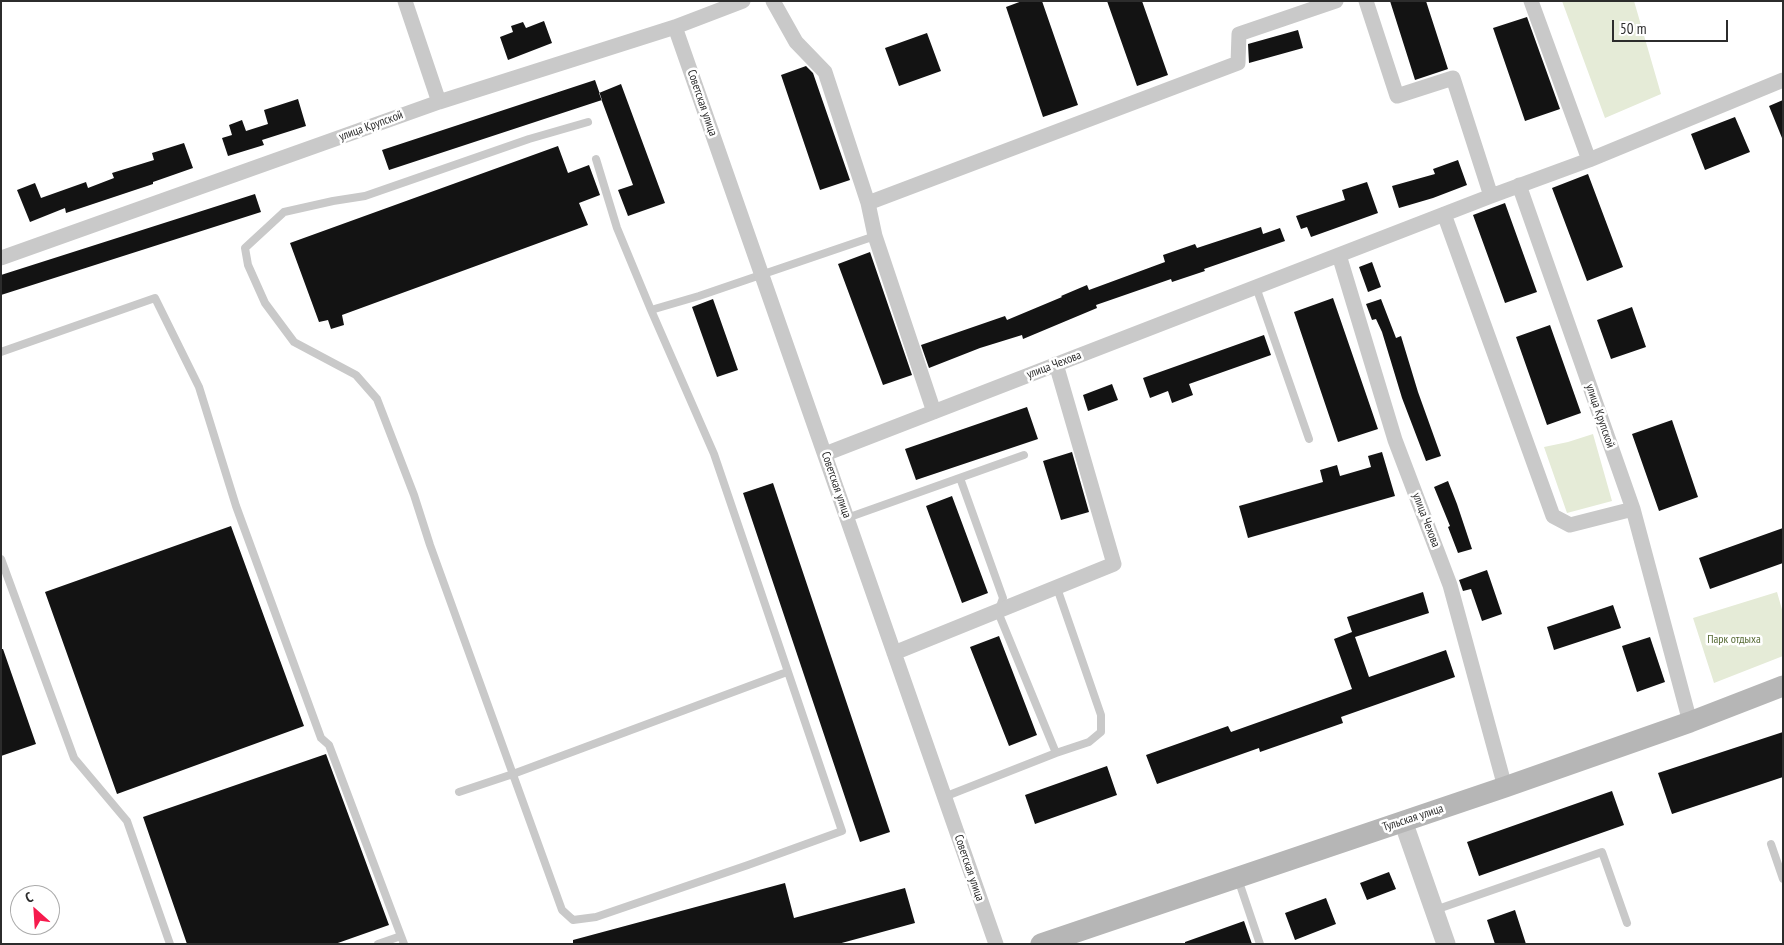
<!DOCTYPE html>
<html>
<head>
<meta charset="utf-8">
<style>
  body { margin:0 }
  #map { position:relative; width:1784px; height:945px; overflow:hidden; background:#fff; font-family:"PT Sans Narrow",sans-serif }
  canvas { display:block }
  .frame { position:absolute; inset:0; border:2px solid #2c2c2c; pointer-events:none }
  .north { position:absolute; left:10px; top:885px; width:50px; height:50px; box-sizing:border-box; background:#fff; border:1px solid #ababab; border-radius:50%; rotate:334deg; font-size:14px; font-weight:700; line-height:20px; text-align:center; color:#2c2c2c }
  .north::after { content:''; display:block; margin:auto; width:18px; height:22px; background:#f61a4d; clip-path:polygon(50% 0,100% 100%,50% 72%,0 100%) }
  .scale { position:absolute; left:1612px; top:20px; width:116px; height:22px; box-sizing:border-box; border:2px solid #2c2c2c; border-top:0; padding-left:6px; font-size:15px; line-height:18px; white-space:nowrap; color:#2c2c2c; -webkit-text-stroke:4px #fff; paint-order:stroke }
</style>
</head>
<body>
<div id="map">
<canvas width="1784" height="945"></canvas>
<div class="frame"></div>
<div class="north">С</div>
<div class="scale">50 m</div>
</div>
<script>
const g = document.querySelector('canvas').getContext('2d');
g.lineJoin = 'round';
function paint(path, color) {
  g.fillStyle = color;
  g.fill(path, 'evenodd');
}
function toPath(rows) {
  const path = new Path2D();
  for (const r of rows) {
    path.moveTo(r[0], r[1]);
    for (let i = 2; i < r.length; i += 2) path.lineTo(r[i], r[i + 1]);
  }
  return path;
}
function stroke(path, color, width, dash) {
  g.strokeStyle = color;
  g.lineWidth = width;
  g.lineCap = dash ? 'butt' : 'round';
  g.setLineDash(dash || []);
  g.stroke(path);
}
function drawText(font, color, halo, rows, align = 'center') {
  g.font = font + ' "PT Sans Narrow",sans-serif';
  g.lineWidth = 5;
  g.setLineDash([]);
  g.textBaseline = 'middle';
  g.strokeStyle = halo;
  g.fillStyle = color;
  for (const [text, x, y, turn = 0] of rows) {
    g.save();
    g.translate(x, y);
    g.rotate((+turn || 0) * Math.PI / 180);
    g.textAlign = isNaN(turn) ? turn : align;
    if (halo) g.strokeText(text, 0, 0);
    g.fillText(text, 0, 0);
    g.restore();
  }
}
const green = toPath([
  [1562,1,1634,1,1661,94,1605,118],
  [1593,434,1612,501,1567,513,1544,447,1568,442],
  [1777,592,1783,613,1783,656,1714,683,1693,618]
]);
const building = toPath([
  [1022,1,1042,1,1078,105,1043,117,1006,7],
  [1107,1,1142,1,1168,75,1137,86],
  [1390,1,1426,1,1448,69,1415,80],
  [1527,17,1560,109,1525,121,1493,28],
  [544,21,552,43,508,60,500,37,513,32,511,26,523,22,526,28],
  [1298,30,1303,48,1249,63,1248,44],
  [927,33,941,71,899,86,885,48],
  [806,66,813,73,850,180,820,190,781,75],
  [595,80,602,100,389,170,382,150],
  [621,84,665,203,628,216,618,190,633,185,599,93],
  [298,99,306,126,262,140,264,145,228,156,222,138,232,135,229,125,242,120,246,131,268,124,264,110],
  [1783,100,1783,138,1782,138,1769,106],
  [1735,117,1750,152,1705,170,1691,134],
  [184,143,193,168,153,182,153,184,66,213,65,208,30,222,17,190,35,183,41,198,86,182,88,188,114,178,112,173,154,160,152,153],
  [558,146,568,173,589,165,600,195,579,203,588,225,342,315,344,325,331,329,328,320,319,322,290,243],
  [1458,160,1467,185,1433,198,1399,208,1392,186,1435,174,1433,169],
  [1588,174,1623,267,1587,281,1552,188],
  [1367,182,1378,213,1311,237,1307,227,1301,229,1296,216,1345,200,1342,190],
  [255,194,261,212,1,295,1,275],
  [1505,203,1537,292,1505,303,1473,215],
  [1261,227,1263,234,1280,228,1285,241,1204,269,1205,271,1172,282,1171,279,1096,305,1097,308,1023,339,1022,335,980,348,929,368,921,345,1005,316,1007,320,1062,297,1061,296,1087,285,1089,290,1165,262,1163,255,1195,244,1197,248],
  [870,252,912,375,883,385,838,264],
  [1372,262,1381,287,1368,292,1359,267],
  [1333,298,1378,429,1338,442,1294,312],
  [713,299,738,370,717,377,692,307],
  [1381,299,1396,338,1401,336,1418,392,1441,456,1426,461,1402,398,1382,332,1376,319,1372,320,1366,304],
  [1632,307,1646,347,1611,359,1597,320],
  [1550,325,1581,413,1547,425,1516,337],
  [1264,335,1271,355,1189,384,1193,395,1172,403,1168,391,1150,398,1143,378],
  [1112,384,1118,400,1088,411,1083,395],
  [1027,407,1038,439,916,480,905,449],
  [1672,420,1698,497,1659,511,1632,434],
  [1072,452,1089,512,1061,520,1043,461],
  [1382,452,1395,496,1248,538,1239,506,1323,482,1320,470,1337,465,1340,476,1371,467,1368,456],
  [1448,481,1457,504,1472,549,1458,553,1448,527,1450,526,1434,487],
  [773,483,890,832,860,842,743,493],
  [952,496,988,593,962,603,926,506],
  [231,526,304,726,117,794,45,592],
  [1783,528,1783,563,1710,589,1699,558],
  [1487,570,1502,614,1482,621,1471,589,1463,591,1459,580],
  [1423,592,1429,613,1355,637,1369,677,1446,650,1455,677,1341,717,1343,723,1260,752,1259,748,1157,784,1146,755,1228,726,1231,732,1352,689,1334,639,1352,632,1347,617],
  [1613,605,1621,628,1554,650,1547,627],
  [999,636,1037,735,1009,746,970,647],
  [1650,637,1665,682,1637,692,1622,646],
  [1,649,3,649,36,744,1,756],
  [1783,732,1783,777,1672,814,1658,773],
  [326,754,389,925,335,944,187,944,143,817],
  [1107,766,1117,795,1035,824,1025,795],
  [1612,791,1624,825,1479,876,1467,842],
  [1389,872,1396,889,1367,900,1360,883],
  [785,883,794,918,905,888,915,923,838,944,573,944,573,940],
  [1326,898,1336,924,1295,940,1285,913],
  [1515,910,1526,944,1495,944,1487,920],
  [1244,921,1252,944,1185,944,1185,942]
]);
const service = toPath([
  [588,122,529,139,365,196,333,201,284,212,245,248,248,265,265,303,294,342,356,375,377,399,414,495,430,545,562,910,573,920,596,917,748,865,842,831,714,454,651,310,617,228,596,159],
  [1256,287,1309,439],
  [651,310,699,296,875,236],
  [1,352,155,298,199,387,236,506,321,738,329,745,404,944],
  [960,478,1003,598,998,612,1056,753],
  [847,518,1024,455],
  [1,559,74,758,127,821,170,944],
  [459,792,513,774,787,672],
  [944,797,1056,753,1089,742,1101,732,1101,715,1057,588],
  [1771,844,1783,879],
  [1238,879,1260,944],
  [1435,910,1602,852,1627,923],
  [378,944,401,936]
]);
const minor = toPath([
  [405,1,439,102],
  [773,1,796,42,825,72,868,203,875,236,934,412],
  [1366,1,1397,96,1453,78,1491,196],
  [1531,1,1589,160],
  [675,27,996,944],
  [1519,185,1633,509,1690,722],
  [868,203,1238,63,1239,34,1336,1],
  [1444,214,1553,516,1570,525,1633,509],
  [1339,255,1395,440,1450,585,1505,787],
  [1,258,439,102,675,27,743,1],
  [825,454,1491,196,1589,160,1783,80],
  [894,653,1114,564,1056,364]
]);
const tertiary = toPath([
  [1403,821,1446,944]
]);
const secondary = toPath([
  [1041,944,1505,787,1690,722,1783,686]
]);
const streetNames = [
  ["Советская улица",702,103,71],
  ["улица Крупской",371,126,-20],
  ["улица Чехова",1054,365,-21],
  ["улица Крупской",1600,416,71],
  ["Советская улица",836,485,71],
  ["улица Чехова",1426,520,69],
  ["Тульская улица",1413,818,-18],
  ["Советская улица",969,868,71]
];
const parkNames = [
  ["Парк отдыха",1734,640]
];
paint(green, '#e5ebd7');
paint(building, '#131313');
stroke(service, '#c9c9c9', 8);
stroke(minor, '#c9c9c9', 15);
stroke(tertiary, '#c9c9c9', 19);
stroke(secondary, '#b6b6b6', 21);
drawText('12px', '#2c2c2c', '#fff', streetNames);
drawText('12px', '#576b35', '#fff', parkNames);
</script>
</body>
</html>
